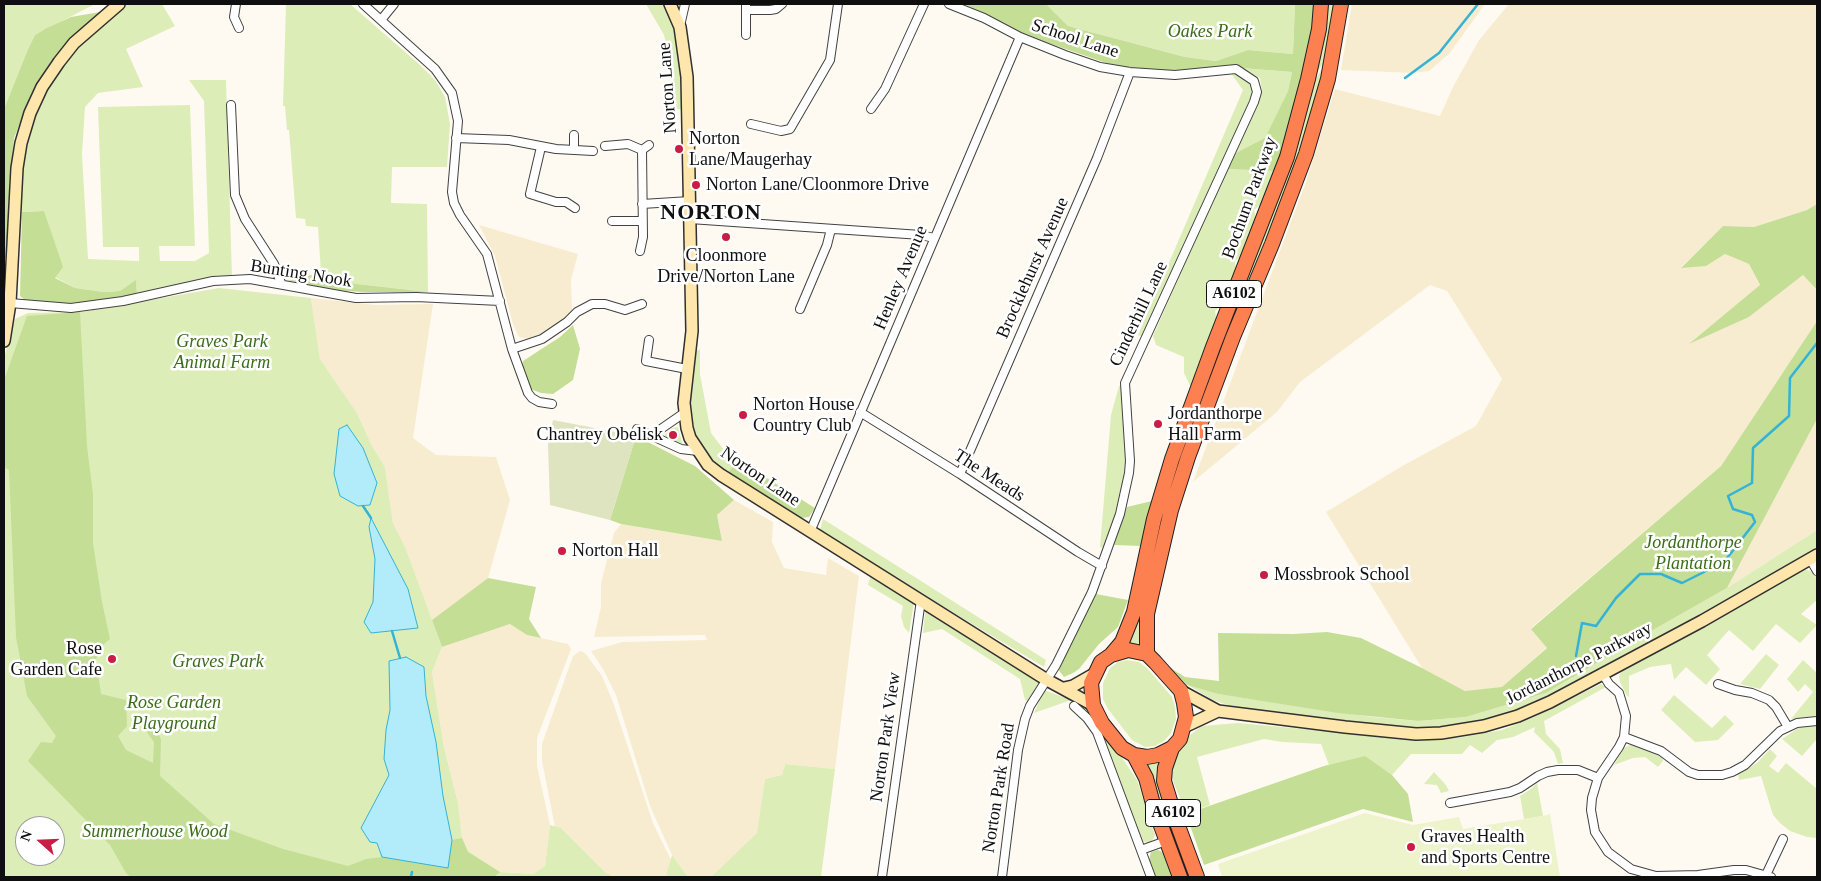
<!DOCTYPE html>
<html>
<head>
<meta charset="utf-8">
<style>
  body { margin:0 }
  #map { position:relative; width:1821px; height:881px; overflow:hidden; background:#fffaf1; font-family:Georgia,serif }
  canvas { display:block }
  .frame { position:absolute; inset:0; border:5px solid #0f0f0f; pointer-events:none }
  .north { position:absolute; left:15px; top:816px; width:50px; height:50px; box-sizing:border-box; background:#fff; border:1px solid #9f9f9f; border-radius:50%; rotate:290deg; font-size:14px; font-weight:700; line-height:20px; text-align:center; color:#0f0f0f }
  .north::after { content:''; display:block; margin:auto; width:18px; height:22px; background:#c91d45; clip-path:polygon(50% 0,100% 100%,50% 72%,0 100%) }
</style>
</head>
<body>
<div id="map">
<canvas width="1821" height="881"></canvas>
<div class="frame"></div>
<div class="north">N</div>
</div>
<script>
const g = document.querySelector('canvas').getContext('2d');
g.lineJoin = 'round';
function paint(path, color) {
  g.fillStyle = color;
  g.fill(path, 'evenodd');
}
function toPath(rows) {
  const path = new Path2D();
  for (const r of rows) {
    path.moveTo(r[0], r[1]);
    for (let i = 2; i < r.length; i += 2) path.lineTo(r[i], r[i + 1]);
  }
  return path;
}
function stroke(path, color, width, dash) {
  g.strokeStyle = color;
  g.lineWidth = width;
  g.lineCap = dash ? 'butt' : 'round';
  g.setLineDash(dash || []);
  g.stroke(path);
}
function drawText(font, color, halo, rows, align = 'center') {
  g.font = font + ' Georgia,serif';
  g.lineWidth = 5;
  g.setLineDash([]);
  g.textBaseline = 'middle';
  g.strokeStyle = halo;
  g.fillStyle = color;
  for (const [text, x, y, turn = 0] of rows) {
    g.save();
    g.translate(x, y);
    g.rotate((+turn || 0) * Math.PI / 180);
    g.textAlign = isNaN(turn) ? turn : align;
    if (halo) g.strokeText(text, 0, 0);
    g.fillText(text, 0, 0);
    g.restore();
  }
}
const farmland = toPath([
  [1352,4,1485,4,1449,54,1429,71,1413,73,1341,70],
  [1509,4,1817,4,1817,204,1807,210,1754,227,1723,226,1681,267,1706,266,1725,254,1749,264,1760,286,1691,343,1749,317,1803,275,1817,290,1817,321,1721,466,1531,628,1547,647,1502,688,1465,691,1422,668,1326,512,1404,465,1476,426,1502,379,1447,291,1430,285,1300,382,1277,412,1193,482,1306,182,1335,89,1440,116,1453,87,1479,40],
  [479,225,578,254,571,280,572,311,549,331,539,336,528,339,519,337,513,324,495,256],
  [311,298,376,305,433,304,413,438,436,455,496,457,510,500,488,578,432,620,406,549,393,523,385,467,372,446,357,413,320,359],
  [1817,419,1817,530,1727,588],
  [734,500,773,522,772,542,784,568,826,575,828,558,859,576,835,769,785,764,782,775,765,779,758,833,711,877,688,877,672,855,650,806,616,695,603,669,591,651,622,642,707,640,705,635,594,637,601,607,601,583,614,533,621,524,722,541,717,515],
  [510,624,527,635,568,644,571,649,537,738,537,766,550,825,545,866,533,874,500,872,468,851,462,838,458,803,444,746,432,672,442,647],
  [580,651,585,653,602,676,613,702,653,823,671,860,666,877,614,877,605,872,561,828,555,827,542,761,542,744,573,656]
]);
const green = toPath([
  [4,4,95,4,35,35,28,49,4,109],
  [125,4,162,4,175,26,126,49,143,87,98,93,85,107,82,154,88,259,139,261,139,247,103,247,98,107,190,105,195,246,159,246,160,261,195,261,209,253,204,101,189,80,226,80,232,277,137,295,136,281,120,291,104,292,75,288,55,277,44,211,19,212,25,143,35,110,49,84,82,42],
  [286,4,350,4,420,65,435,80,445,97,450,124,447,167,392,167,391,203,427,204,428,292,348,283,321,273,318,227,306,226,305,219,296,218,289,130,287,130,285,106,283,106],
  [646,4,665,4,672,15,681,49,685,108,673,110,673,73,664,35],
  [1046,4,1295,4,1293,54,1248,50,1216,61,1185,57,1068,26],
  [1326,4,1336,4,1326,62,1324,62,1314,77],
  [1325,64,1309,131,1168,506,1162,510,1313,80,1315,80],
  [1241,68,1292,72,1288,91,1265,139,1236,153,1262,92,1260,78],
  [1230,72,1239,74,1249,82,1253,89,1250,102,1142,337,1138,335,1243,90],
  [1227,169,1273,171,1263,203,1254,210,1256,219,1244,254,1235,261,1236,271,1223,304,1215,311,1217,324,1192,390,1184,373,1184,357,1156,345,1153,336],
  [219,288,311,298,320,359,357,413,372,446,385,467,393,523,406,549,442,647,432,672,444,747,458,803,462,838,468,851,500,872,533,874,545,866,550,825,561,828,605,872,614,877,4,877,4,358,15,319,28,313,81,312],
  [25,826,55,826,55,856,25,856],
  [700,349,700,374,711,433,724,450,738,460,728,472,711,461,699,445,692,424,689,402,695,352],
  [1119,386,1121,386,1125,434,1125,465,1122,491,1105,548,1100,547,1111,415],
  [678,427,683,446,669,440,664,435,672,428],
  [823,519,1046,660,1044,667,887,573,820,530],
  [1817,530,1817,550,1618,661,1535,706,1502,716,1443,728,1392,728,1262,711,1230,706,1211,699,1188,685,1218,694,1372,717,1418,721,1466,717,1546,693,1646,634,1727,588],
  [1801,570,1807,570,1813,572,1817,579,1817,600,1801,614,1817,625,1800,643,1776,624,1753,651,1729,630,1707,655,1720,669,1706,685,1686,667,1674,680,1671,664,1650,667,1629,676,1629,697,1627,696,1620,682,1619,676,1621,672],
  [871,575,914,602,909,633,904,627,901,616,903,606,868,585],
  [1143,608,1140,649,1124,647],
  [928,611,1041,680,1029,702,1025,700,1020,679,942,629,923,633,925,613],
  [1766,654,1779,665,1760,689,1740,684],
  [1127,660,1139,662,1147,668,1172,697,1175,707,1176,719,1171,733,1164,741,1155,746,1145,747,1132,740,1108,709,1103,699,1103,683,1110,668,1118,662],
  [1803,660,1817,673,1817,716,1791,719,1813,692,1805,684,1798,692,1787,679],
  [1601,684,1606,687,1544,721,1546,734,1560,749,1563,763,1558,764,1554,752,1534,732,1535,727,1513,737,1497,740,1482,753,1470,745,1462,754,1411,754,1392,775,1365,757,1329,765,1321,744,1282,742,1264,739,1197,757,1210,805,1186,814,1170,773,1173,757,1182,741,1202,726,1238,723,1413,739,1457,738,1502,730,1532,718],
  [1044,690,1071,700,1034,713],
  [1674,695,1712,728,1725,715,1734,724,1718,740,1695,742,1661,710],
  [1817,726,1817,739,1802,756,1782,739,1800,727],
  [1104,737,1108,737,1137,780,1155,835,1152,841,1148,843,1142,841,1137,830],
  [1632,744,1662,757,1663,761,1658,767,1645,757,1633,758,1614,765,1624,748],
  [1770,749,1777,756,1769,766,1778,773,1786,763,1817,789,1817,838,1807,837,1790,831,1780,823,1773,815,1761,776,1739,780,1738,774,1757,763],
  [1162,762,1193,877,1188,877,1147,764],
  [785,764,835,769,821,877,711,877,757,833,765,779,782,775],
  [1434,772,1446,785,1449,791,1441,793,1437,785,1424,784],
  [1537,783,1543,816,1524,819,1520,796,1531,789],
  [672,855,688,877,664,877,666,876]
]);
const forest = toPath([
  [964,4,1046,4,1068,26,1185,57,1216,61,1248,50,1293,54,1295,4,1314,4,1313,19,1307,53,1282,152,1273,171,1227,169,1236,153,1265,138,1288,91,1292,72,1241,68,1174,72,1118,67,1025,35],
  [100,12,51,61,32,93,14,138,9,186,9,262,4,256,5,154,4,109,28,49,35,35,47,28,71,17],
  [1817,204,1817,290,1803,275,1749,317,1689,344,1760,285,1749,264,1725,254,1706,266,1681,268,1723,226,1754,227,1807,210],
  [44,211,63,267,55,278,75,288,104,292,120,291,136,280,137,295,72,305,26,301,20,296,22,212],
  [321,273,348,283,428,292,362,292,330,290,287,280],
  [80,312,87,446,93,494,93,543,102,602,110,639,104,644,96,659,101,694,126,700,127,726,118,736,126,750,153,763,154,742,143,727,150,719,161,739,160,776,214,824,283,849,348,866,366,859,382,857,448,867,452,840,462,838,468,852,500,872,494,877,131,877,126,873,110,845,28,761,41,742,52,743,56,736,27,696,16,637,9,470,4,467,4,380,27,316],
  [1817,321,1817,419,1727,588,1646,634,1546,693,1466,717,1418,721,1338,713,1218,694,1187,685,1169,667,1185,677,1219,681,1218,633,1293,634,1327,632,1361,638,1422,668,1465,691,1502,687,1547,648,1531,629,1721,466],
  [573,325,580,349,573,380,553,394,541,393,533,390,530,388,522,366,523,361,560,337],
  [636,436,695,466,734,500,717,515,722,541,621,524,610,520],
  [738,460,815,508,809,517,801,518,728,472],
  [1152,501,1142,546,1114,545,1127,507],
  [488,578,536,587,529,619,541,638,527,635,510,624,442,647,432,620],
  [1096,594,1128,600,1118,627,1099,644,1079,669,1073,673,1064,677,1057,668],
  [1365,756,1392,775,1408,794,1413,822,1363,809,1204,865,1186,814,1324,766],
  [1158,850,1164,853,1174,877,1155,877,1149,860,1151,852]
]);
const cemetery = toPath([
  [553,420,636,436,610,520,550,505,548,445]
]);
const pitch = toPath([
  [1365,813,1413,825,1459,817,1463,829,1543,816,1550,814,1560,877,1222,877,1218,864]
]);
const water = toPath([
  [347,425,363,448,377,483,370,505,358,506,340,496,334,474,339,429,347,425],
  [371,518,408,589,418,628,371,633,364,622,373,602,375,559,369,527,371,518],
  [406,657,424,667,426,696,436,742,443,796,452,840,448,868,382,857,377,843,370,842,361,828,389,775,384,759,386,730,390,710,389,661,406,657]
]);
const stream = toPath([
  [1405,78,1439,53,1478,4],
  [363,506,371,518],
  [392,631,400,658],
  [1576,656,1582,623,1596,626,1616,598,1640,574,1661,574,1682,583,1724,562,1755,522,1752,515,1733,509,1728,496,1752,483,1753,448,1789,416,1790,378,1817,343],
  [411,877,412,872]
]);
const street = toPath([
  [236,4,234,17,239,28],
  [363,4,435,69,452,93,458,121,452,192,454,203,460,215,487,254,512,349,528,393,532,398,539,402,552,404],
  [746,4,746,35],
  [949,4,984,18,1020,37,1065,55,1100,67,1130,72,1175,75,1236,69,1254,81,1257,92,1254,102,1125,383,1130,461,1129,473,1120,514,1092,592,1056,665,1030,706,1025,719,1018,750,1002,877],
  [747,10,770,10,776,9,782,4],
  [381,20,394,4],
  [680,26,685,4],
  [231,105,235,195,245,219,274,264,281,283],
  [871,109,885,89,924,4],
  [751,124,781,131,790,129,830,60,838,4],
  [574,135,574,149],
  [456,138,509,140,556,149,593,151],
  [605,146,628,144,642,150],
  [541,147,530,194,556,202,566,202,575,208],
  [642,204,690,201],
  [690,219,921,235,934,238],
  [612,221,642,221],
  [640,251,643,237,642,150,649,145],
  [10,303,71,308,123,301,213,281,250,279,356,298,416,297,500,301],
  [800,309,827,245,831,229],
  [649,340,646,361,687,369],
  [512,349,542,339,567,322,577,312,592,304,605,304,625,310,642,304],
  [860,412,960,474,1078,552,1102,566],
  [637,429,681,449,698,451],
  [655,436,658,431,684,413],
  [960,474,1097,158,1130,72],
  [810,532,1020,37],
  [1810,559,1817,571],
  [1602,673,1609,684,1619,693,1626,716,1624,737,1619,747,1598,778,1592,798,1591,810,1595,832,1608,852,1631,869,1656,876,1698,875,1734,870,1746,870,1771,877],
  [1718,684,1735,690,1752,693,1769,700,1776,707,1788,727],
  [1074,706,1087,718,1097,732,1151,877],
  [1624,737,1661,751,1689,772,1698,775,1722,775,1732,772,1745,765,1780,731,1797,723,1817,721],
  [1450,803,1510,792,1520,788,1538,776,1547,772,1558,770,1578,770,1598,778],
  [1141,850,1166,841],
  [1766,875,1783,839],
  [882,877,921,600]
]);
const secondary = toPath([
  [670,4,680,27,687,77,692,331,684,403,687,428,690,438,708,465,721,475,1047,680,1093,705],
  [4,341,10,303,17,168,21,143,30,113,42,87,59,62,74,43,119,4],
  [1064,688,1073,686,1094,674],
  [1181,691,1218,711,1345,727,1416,734,1441,733,1484,726,1518,716,1550,702,1702,621,1817,555],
  [1184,727,1218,711]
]);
const highway = toPath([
  [1128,650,1147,654,1155,662,1181,691,1184,703,1186,717,1180,739,1172,748,1158,755,1147,757,1134,755,1122,748,1102,723,1093,705,1091,683,1101,662,1111,655,1128,650],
  [1147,654,1147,614,1171,510,1188,457,1233,337,1272,244,1306,154,1328,79,1341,4],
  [1111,655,1122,642,1134,612,1154,519,1172,459,1213,347,1287,157,1308,79,1319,29,1321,4],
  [1172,748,1165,768,1164,781,1177,823,1197,877],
  [1134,755,1146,778,1153,804,1180,877]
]);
const markers = [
  [679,149,5,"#c91d45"],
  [696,185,5,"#c91d45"],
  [726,237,5,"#c91d45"],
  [743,415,5,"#c91d45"],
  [1158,424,5,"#c91d45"],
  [673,435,5,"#c91d45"],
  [562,551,5,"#c91d45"],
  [1264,575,5,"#c91d45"],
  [112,659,5,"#c91d45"],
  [1411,847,5,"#c91d45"]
];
const shields = [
  [1234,294,55],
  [1173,813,55]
];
const shieldNames = [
  ["A6102",1234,294],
  ["A6102",1173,813]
];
const parkNames = [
  ["Oakes Park",1210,32],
  ["Graves Park",222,342],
  ["Animal Farm",222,363],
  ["Jordanthorpe",1693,543],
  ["Plantation",1693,564],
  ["Graves Park",218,662],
  ["Rose Garden",174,703],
  ["Playground",174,724],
  ["Summerhouse Wood",155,832]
];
const streetNames = [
  ["School Lane",1075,39,18],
  ["Norton Lane",668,88,-94],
  ["Bochum Parkway",1250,198,-70],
  ["Brocklehurst Avenue",1033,268,-66],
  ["Bunting Nook",301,274,9],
  ["Henley Avenue",901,278,-67],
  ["Cinderhill Lane",1139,314,-65],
  ["The Meads",989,476,33],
  ["Norton Lane",760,477,34],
  ["Jordanthorpe Parkway",1579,664,-27],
  ["Norton Park View",886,737,-82],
  ["Norton Park Road",999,788,-81]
];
const poiNames = [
  ["Norton",689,139],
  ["Lane/Maugerhay",689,160],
  ["Norton Lane/Cloonmore Drive",706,185],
  ["Cloonmore",726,256,"center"],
  ["Drive/Norton Lane",726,277,"center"],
  ["Norton House",753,405],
  ["Country Club",753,426],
  ["Jordanthorpe",1168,414],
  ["Hall Farm",1168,435],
  ["Chantrey Obelisk",663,435,"right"],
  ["Norton Hall",572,551],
  ["Mossbrook School",1274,575],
  ["Rose",102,649,"right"],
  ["Garden Cafe",102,670,"right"],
  ["Graves Health",1421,837],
  ["and Sports Centre",1421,858]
];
const districtNames = [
  ["NORTON",711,213]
];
paint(farmland, '#f7eccf');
paint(green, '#ddedb8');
paint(forest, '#c4de96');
paint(cemetery, '#dee3c0');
paint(pitch, '#edf3ca');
paint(water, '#b2ecfa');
stroke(water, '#34b3d6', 1);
stroke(stream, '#34b3d6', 2.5);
stroke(street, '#424242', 10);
stroke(secondary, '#313131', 14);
stroke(highway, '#202020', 16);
stroke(street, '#fff', 8);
stroke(secondary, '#ffe6ac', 11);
stroke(highway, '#fd8051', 14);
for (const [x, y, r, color] of markers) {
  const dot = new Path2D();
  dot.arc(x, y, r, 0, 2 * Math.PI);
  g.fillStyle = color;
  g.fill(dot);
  stroke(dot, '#fff', 2);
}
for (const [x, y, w] of shields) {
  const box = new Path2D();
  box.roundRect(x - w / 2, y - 13.5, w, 27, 4);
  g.fillStyle = '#fff';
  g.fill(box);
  stroke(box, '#0f0f0f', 1);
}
drawText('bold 16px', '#0f0f0f', null, shieldNames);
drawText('italic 18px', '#3a6c1a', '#fff', parkNames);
drawText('18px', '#0f0f0f', '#fff', streetNames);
drawText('18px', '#0f0f0f', '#fff', poiNames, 'left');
g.letterSpacing = '1px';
drawText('bold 22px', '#0f0f0f', '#fff', districtNames);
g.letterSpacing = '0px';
</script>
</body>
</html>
